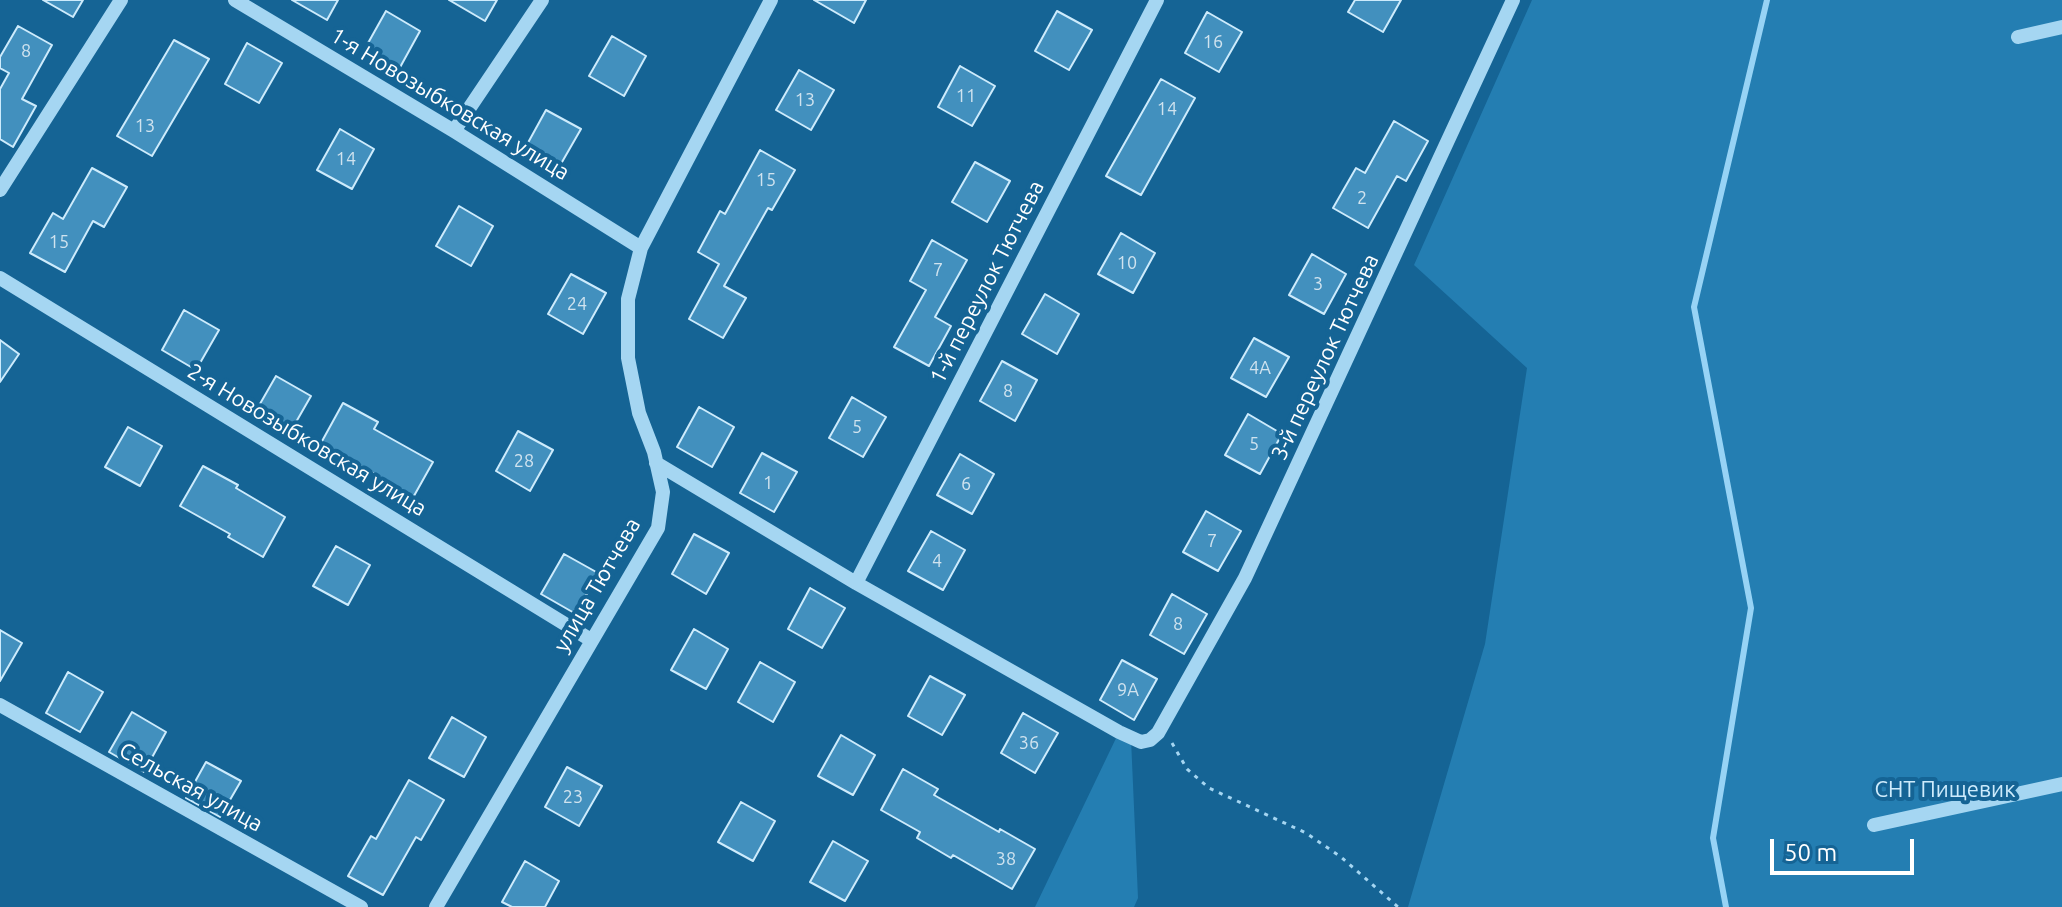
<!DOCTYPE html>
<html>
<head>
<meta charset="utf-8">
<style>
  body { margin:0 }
  #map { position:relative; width:2062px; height:907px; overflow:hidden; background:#156495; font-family:Ubuntu,sans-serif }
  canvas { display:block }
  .scale { position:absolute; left:1770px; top:839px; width:144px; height:36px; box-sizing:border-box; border:4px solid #fff; border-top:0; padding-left:10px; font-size:24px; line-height:28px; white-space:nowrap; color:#fff; -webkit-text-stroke:6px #156495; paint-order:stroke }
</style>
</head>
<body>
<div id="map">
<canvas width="2062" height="907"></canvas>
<div class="scale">50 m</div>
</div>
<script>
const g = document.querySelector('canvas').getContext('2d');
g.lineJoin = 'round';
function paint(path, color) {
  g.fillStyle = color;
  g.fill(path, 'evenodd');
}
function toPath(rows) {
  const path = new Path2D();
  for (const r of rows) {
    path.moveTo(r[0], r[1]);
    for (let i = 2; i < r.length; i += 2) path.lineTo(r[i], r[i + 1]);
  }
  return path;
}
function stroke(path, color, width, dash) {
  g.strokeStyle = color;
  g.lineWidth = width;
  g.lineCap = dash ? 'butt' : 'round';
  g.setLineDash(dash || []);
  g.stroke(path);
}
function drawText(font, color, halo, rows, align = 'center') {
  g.font = font + ' Ubuntu,sans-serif';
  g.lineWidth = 8;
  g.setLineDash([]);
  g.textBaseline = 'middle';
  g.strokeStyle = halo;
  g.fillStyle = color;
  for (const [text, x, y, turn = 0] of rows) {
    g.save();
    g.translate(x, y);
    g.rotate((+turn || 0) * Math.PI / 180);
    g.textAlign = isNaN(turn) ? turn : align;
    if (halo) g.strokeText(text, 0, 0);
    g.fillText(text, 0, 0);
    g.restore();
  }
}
const green = toPath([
  [1532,0,2062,0,2062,907,1408,907,1485,644,1527,368,1414,265],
  [1119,732,1131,739,1138,898,1134,907,1035,907]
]);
const stream = toPath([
  [1726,907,1713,838,1751,608,1694,307,1767,0]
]);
const building = toPath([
  [43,0,83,0,73,17,43,0],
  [292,0,338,0,327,20,292,0],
  [449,0,497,0,485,21,449,0],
  [814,0,866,0,854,23,814,0],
  [1355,0,1401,0,1383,32,1348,12,1355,0],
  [386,11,420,31,398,71,363,52,386,11],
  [1057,11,1092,30,1069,70,1035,51,1057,11],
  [1207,12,1242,32,1219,72,1185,53,1207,12],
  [18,26,52,45,22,99,36,106,13,147,0,139,0,89,9,73,0,68,0,57,18,26],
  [612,36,646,56,624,96,589,76,612,36],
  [174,40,209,59,152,156,117,136,174,40],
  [247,43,282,63,259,103,225,84,247,43],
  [960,66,995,86,972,126,938,107,960,66],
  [799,70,834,90,811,130,776,110,799,70],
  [1161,79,1195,98,1141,195,1106,176,1161,79],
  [546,110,581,129,558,169,524,150,546,110],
  [1394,121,1428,141,1406,181,1397,176,1368,228,1333,208,1356,168,1365,173,1394,121],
  [340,129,374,149,352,189,317,170,340,129],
  [760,150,795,170,772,210,768,208,724,286,746,298,723,338,689,319,719,264,698,252,720,211,725,214,760,150],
  [975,162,1010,181,987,222,952,202,975,162],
  [92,168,127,187,104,227,93,221,65,272,30,253,53,213,63,219,92,168],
  [459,206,493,226,471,266,436,246,459,206],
  [1121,233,1155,253,1133,293,1098,274,1121,233],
  [932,240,967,260,935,317,951,326,929,366,894,347,926,290,910,281,932,240],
  [1312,254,1346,274,1324,314,1289,295,1312,254],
  [571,274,606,293,583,334,548,314,571,274],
  [1045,294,1079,314,1057,354,1022,334,1045,294],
  [184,310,219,330,196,370,162,350,184,310],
  [1254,338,1289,357,1266,397,1231,378,1254,338],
  [0,340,19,354,0,382,0,340],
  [1002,361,1037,380,1015,421,980,401,1002,361],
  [276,376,311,396,288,436,253,416,276,376],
  [852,397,886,417,863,457,829,438,852,397],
  [343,403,378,422,374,429,433,462,410,503,376,483,380,477,321,443,343,403],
  [699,407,734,427,712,467,677,447,699,407],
  [1248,414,1282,434,1260,474,1225,455,1248,414],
  [128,427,162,446,140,486,105,467,128,427],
  [518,431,553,450,530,491,496,471,518,431],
  [762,453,797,472,774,512,740,493,762,453],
  [960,454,994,474,972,514,937,495,960,454],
  [203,466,238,485,236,488,285,517,263,557,228,537,230,534,180,506,203,466],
  [1206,511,1241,531,1218,571,1183,552,1206,511],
  [931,531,965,550,943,590,908,571,931,531],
  [694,534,729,553,706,594,672,574,694,534],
  [336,546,370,565,348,605,313,586,336,546],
  [564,554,598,573,576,614,541,594,564,554],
  [810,588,845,608,822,648,788,629,810,588],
  [1172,594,1207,614,1184,654,1150,635,1172,594],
  [694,629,728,649,706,689,671,670,694,629],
  [0,630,22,643,0,681,0,630],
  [1122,660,1157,679,1134,720,1100,700,1122,660],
  [760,662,795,682,773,722,738,702,760,662],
  [68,672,103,692,80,732,46,713,68,672],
  [930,676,965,695,942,735,908,716,930,676],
  [132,712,166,732,144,772,109,752,132,712],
  [1023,713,1058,733,1035,773,1001,753,1023,713],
  [452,717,486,737,464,777,429,758,452,717],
  [841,735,875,755,853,795,818,776,841,735],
  [206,762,241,781,220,817,186,798,206,762],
  [567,767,602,786,579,826,545,807,567,767],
  [903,769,938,789,934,795,999,832,1000,829,1035,849,1012,889,953,855,951,858,917,838,920,832,881,810,903,769],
  [409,780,444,800,421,840,416,837,383,895,348,876,371,836,376,839,409,780],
  [741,802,775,821,753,861,718,842,741,802],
  [833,841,868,861,845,901,810,882,833,841],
  [525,861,559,881,545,907,512,907,502,902,525,861]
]);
const path = toPath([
  [1172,743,1187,769,1209,788,1306,833,1341,857,1398,907]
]);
const minor = toPath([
  [235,0,454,131,641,248],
  [2018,37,2062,27],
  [454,131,542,0],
  [0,190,121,0],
  [0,278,591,640],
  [656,463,856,583,1119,732,1141,742,1150,740,1158,733,1245,578,1513,0],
  [856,583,1157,0],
  [0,705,361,907],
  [1874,825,2062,784],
  [436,907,658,528,663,492,654,452,639,413,628,358,628,299,641,248,771,0]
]);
const numberNames = [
  ["16",1213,42],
  ["8",26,51],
  ["11",966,96],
  ["13",805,100],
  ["14",1167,109],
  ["13",145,126],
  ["14",346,159],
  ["15",766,180],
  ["2",1362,198],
  ["15",59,242],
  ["10",1127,263],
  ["7",938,270],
  ["3",1318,284],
  ["24",577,304],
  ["4А",1260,368],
  ["8",1008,391],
  ["5",857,427],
  ["5",1254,444],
  ["28",524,461],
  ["1",768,483],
  ["6",966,484],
  ["7",1212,541],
  ["4",937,561],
  ["8",1178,624],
  ["9А",1128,690],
  ["36",1029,743],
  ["23",573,797],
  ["38",1006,859]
];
const streetNames = [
  ["1-я Новозыбковская улица",450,104,31],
  ["1-й переулок Тютчева",987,282,-63],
  ["3-й переулок Тютчева",1325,357,-65],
  ["2-я Новозыбковская улица",307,440,31],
  ["улица Тютчева",597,585,-60],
  ["Сельская улица",191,787,29]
];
const parkNames = [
  ["СНТ Пищевик",1945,790]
];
paint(green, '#247eb2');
stroke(stream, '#97d3f5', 6);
paint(building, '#4290be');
stroke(building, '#cdebfc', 2);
stroke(path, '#a5d6f2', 3, [4, 6]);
stroke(minor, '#a5d6f2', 14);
drawText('18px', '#d0e3ef', null, numberNames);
drawText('22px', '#fff', '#156495', streetNames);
drawText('22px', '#cdebfc', '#156495', parkNames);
</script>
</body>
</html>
